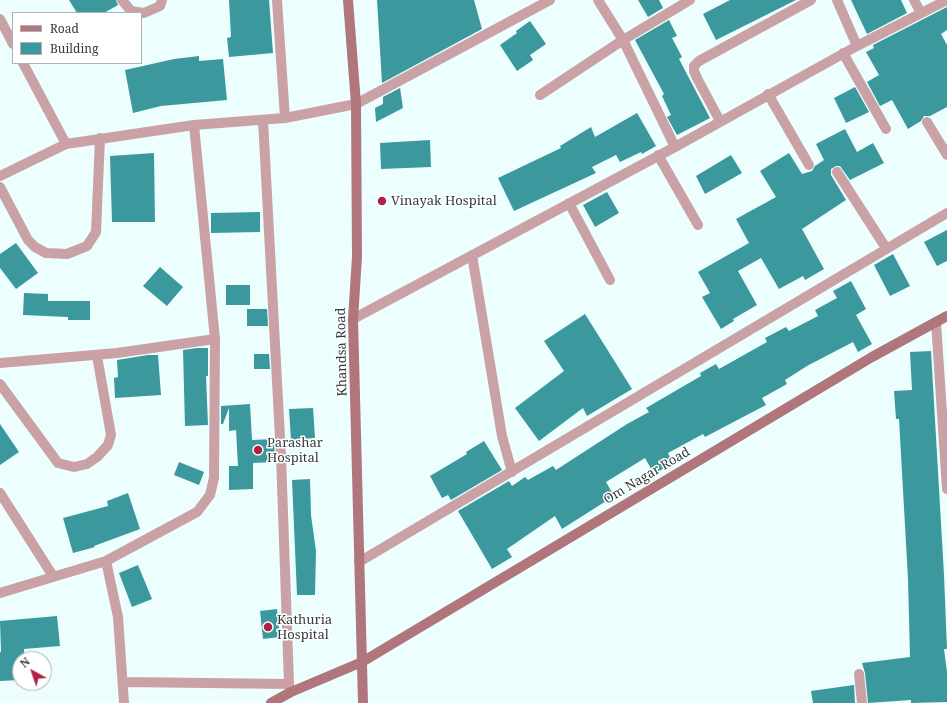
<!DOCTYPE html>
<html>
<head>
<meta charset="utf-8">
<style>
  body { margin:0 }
  #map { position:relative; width:947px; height:703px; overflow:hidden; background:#edfefe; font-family:"Noto Serif",serif }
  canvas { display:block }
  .legend { position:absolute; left:12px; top:12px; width:130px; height:52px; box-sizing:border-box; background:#fff; border:1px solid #adb1b1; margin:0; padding:5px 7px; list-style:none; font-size:12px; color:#323c3d }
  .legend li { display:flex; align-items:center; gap:8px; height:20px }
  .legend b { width:20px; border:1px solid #adb1b1 }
  .north { position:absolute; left:12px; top:651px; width:40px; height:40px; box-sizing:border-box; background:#fff; border:1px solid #adb1b1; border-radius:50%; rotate:320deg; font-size:11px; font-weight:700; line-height:16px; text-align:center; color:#323c3d }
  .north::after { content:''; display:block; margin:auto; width:14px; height:18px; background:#b22047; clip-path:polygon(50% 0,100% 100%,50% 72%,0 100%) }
</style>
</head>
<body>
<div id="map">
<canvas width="947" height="703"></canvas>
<ul class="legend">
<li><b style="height:5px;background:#b0767c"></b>Road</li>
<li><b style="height:11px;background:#3b999e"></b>Building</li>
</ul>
<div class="north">N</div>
</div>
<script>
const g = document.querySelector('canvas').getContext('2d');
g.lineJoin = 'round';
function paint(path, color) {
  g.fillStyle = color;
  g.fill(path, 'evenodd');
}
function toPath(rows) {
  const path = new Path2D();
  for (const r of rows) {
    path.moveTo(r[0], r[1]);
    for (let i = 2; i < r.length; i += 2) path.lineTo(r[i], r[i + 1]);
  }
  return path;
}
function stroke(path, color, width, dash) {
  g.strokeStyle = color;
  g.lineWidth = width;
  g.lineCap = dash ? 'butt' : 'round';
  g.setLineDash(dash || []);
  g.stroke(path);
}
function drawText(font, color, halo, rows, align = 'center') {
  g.font = font + ' "Noto Serif",serif';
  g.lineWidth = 3;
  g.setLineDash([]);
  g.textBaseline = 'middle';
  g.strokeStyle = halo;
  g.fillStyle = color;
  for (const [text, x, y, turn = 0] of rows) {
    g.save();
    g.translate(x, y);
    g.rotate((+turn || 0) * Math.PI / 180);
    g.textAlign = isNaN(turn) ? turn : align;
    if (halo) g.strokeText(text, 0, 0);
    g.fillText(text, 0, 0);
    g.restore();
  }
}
const building = toPath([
  [69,0,116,0,118,5,104,13,77,13],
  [229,0,269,0,273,53,229,57,227,38,231,37],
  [377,0,474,0,482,29,382,83],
  [638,0,659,0,663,8,648,17],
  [730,0,796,0,716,40,703,14],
  [851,0,901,0,907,13,867,34],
  [947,7,947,30,941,34,947,45,947,107,930,116,924,116,921,121,908,129,892,100,880,106,867,82,879,75,866,52,874,48,873,45],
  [669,20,677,36,672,38,682,57,679,59,710,118,677,135,667,117,671,115,662,96,664,94,635,40],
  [530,21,546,44,530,55,533,60,517,71,500,45,517,33,516,31],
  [199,56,199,61,223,59,227,100,161,106,133,113,125,70,174,59],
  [855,87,869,112,846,123,834,98],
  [400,88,403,108,376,122,375,108,383,104,383,97],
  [637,113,656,146,642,154,641,152,620,162,616,155,592,167,596,173,514,211,498,178,561,148,560,146,591,127,595,137],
  [845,129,857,152,873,143,884,163,850,180,840,166,836,166,831,169,831,175,846,200,802,229,824,269,805,280,803,276,779,289,761,258,738,271,757,305,733,319,734,321,721,329,702,297,710,293,698,272,749,243,736,219,776,197,760,171,789,153,802,174,812,171,815,166,824,160,816,144],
  [430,140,431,167,381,169,380,143],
  [154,153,155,222,112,222,110,156],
  [731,155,742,173,705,194,696,176],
  [607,192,619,213,595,227,583,205],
  [260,212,260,232,211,233,211,213],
  [947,230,947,261,937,266,924,242],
  [16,243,38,273,16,289,0,268,0,254],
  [893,254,910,286,890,296,874,265],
  [160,267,183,287,167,306,143,286],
  [851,281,866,309,856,315,872,344,858,352,853,342,807,366,785,380,787,384,762,398,766,405,705,437,703,434,668,453,673,463,654,474,645,458,606,482,614,496,562,529,555,516,507,549,512,557,492,569,458,511,509,481,512,486,525,477,528,480,553,466,556,470,627,424,649,412,646,408,701,376,700,373,716,364,719,369,767,342,765,338,786,327,789,331,818,316,815,310,837,298,833,291],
  [226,285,250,285,250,305,226,305],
  [24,293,48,294,48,301,90,301,90,320,68,320,68,317,23,315],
  [247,309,267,309,268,326,247,326],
  [585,314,632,389,587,416,583,408,539,441,515,408,564,371,544,341],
  [197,348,208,348,208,376,206,376,208,425,185,426,183,350],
  [931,351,944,575,947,649,944,649,947,672,947,702,911,703,911,700,868,703,865,673,862,663,910,657,908,579,899,419,896,419,894,391,912,390,910,352],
  [254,354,269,354,270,369,254,369],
  [148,355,158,355,161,395,115,398,114,378,118,377,117,360],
  [250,404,252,440,274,439,275,462,253,463,253,489,229,490,229,466,238,466,236,430,229,431,229,408,223,424,221,424,221,406],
  [313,408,315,438,291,440,289,409],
  [0,424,19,452,0,465],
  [484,441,502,470,451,500,448,495,442,498,430,476,467,454,466,452],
  [179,462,204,472,199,485,174,475],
  [310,479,311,515,316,551,315,595,297,595,292,480],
  [128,493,140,529,94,546,95,547,73,553,63,518,108,506,107,501],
  [138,565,152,599,132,607,119,573],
  [277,609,280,637,263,639,260,611],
  [57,616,60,646,24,649,24,659,20,659,20,680,0,681,0,652,1,652,0,621],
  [854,685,855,703,813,703,811,691]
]);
const street = toPath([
  [122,0,131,11,144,13,160,6,162,0],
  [277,0,285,118],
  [598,0,623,40,675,147],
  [837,0,857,46],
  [914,0,921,13],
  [0,19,13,44],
  [843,53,886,129],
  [23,63,66,144],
  [768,94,809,165],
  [540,95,623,40,690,0],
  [263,120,281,456,289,684],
  [720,121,697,78,694,71,694,66,699,61,811,0],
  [927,122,947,155],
  [658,155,698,225],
  [837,172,886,248],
  [0,176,66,144,194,125,285,118,356,104,550,0],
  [0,187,28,240,35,247,46,253,67,254,87,246,96,232,100,138],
  [569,203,610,280],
  [472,255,502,436,512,472],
  [353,319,675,147,857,46,947,0],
  [936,322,947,489],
  [0,363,117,353,215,339],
  [0,384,58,463,74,467,87,464,97,457,108,445,111,435,97,356],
  [0,493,53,576],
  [106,561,118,617,124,703],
  [359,562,947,213],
  [0,593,106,561,197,512,210,495,214,478,215,339,194,125],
  [859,674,862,703],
  [123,682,289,684,290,690]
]);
const secondary = toPath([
  [348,0,356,104,357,257,353,319,363,703],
  [271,703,291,692,362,662,872,357,947,316]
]);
const markers = [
  [382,201,5,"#b22047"],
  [258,450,5,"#b22047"],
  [268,627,5,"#b22047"]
];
const poiNames = [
  ["Vinayak Hospital",391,201],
  ["Parashar",267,443],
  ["Hospital",267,458],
  ["Kathuria",277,620],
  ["Hospital",277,635]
];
const streetNames = [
  ["Khandsa Road",342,352,-91],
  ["Om Nagar Road",647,476,-31]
];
paint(building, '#3b999e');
stroke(street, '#caa1a5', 10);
stroke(secondary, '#b0767c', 10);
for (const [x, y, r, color] of markers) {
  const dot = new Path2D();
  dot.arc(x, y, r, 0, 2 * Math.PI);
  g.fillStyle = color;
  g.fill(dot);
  stroke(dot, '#fff', 1.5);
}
drawText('13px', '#323c3d', '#fff', poiNames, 'left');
drawText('13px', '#323c3d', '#fff', streetNames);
</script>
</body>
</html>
